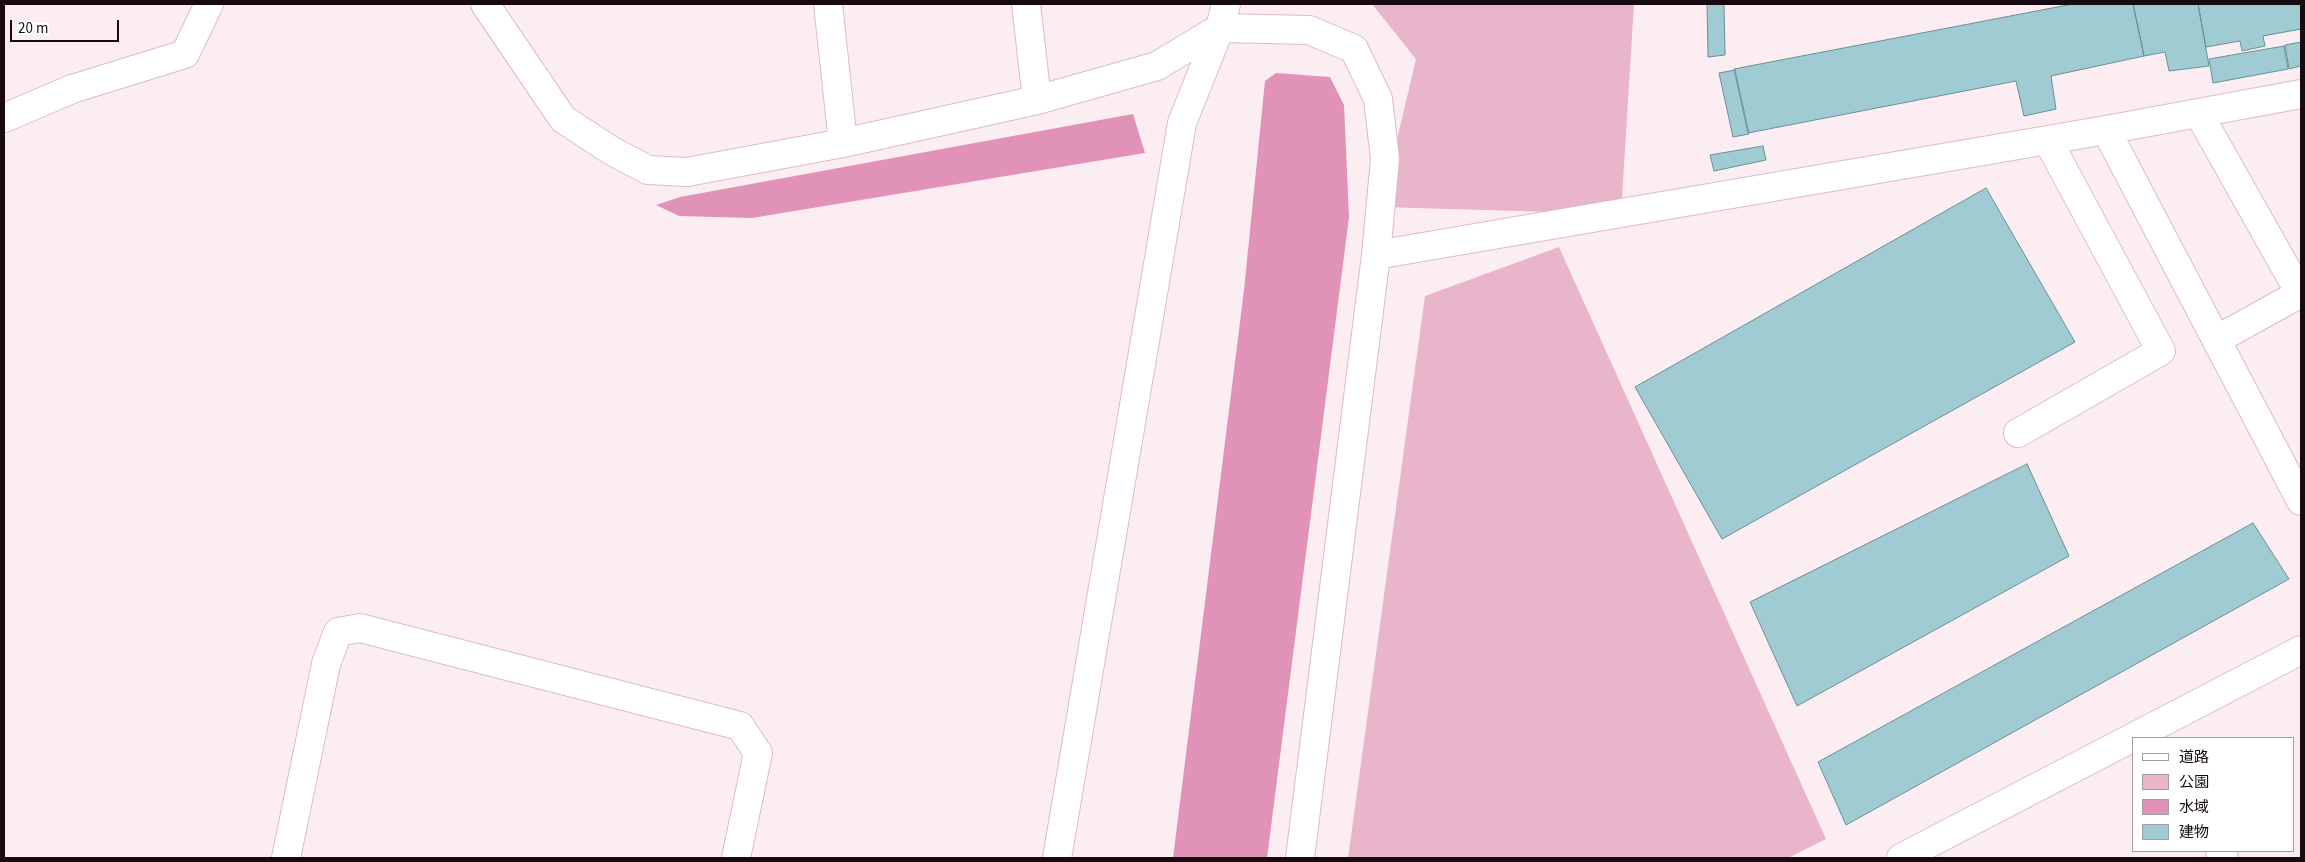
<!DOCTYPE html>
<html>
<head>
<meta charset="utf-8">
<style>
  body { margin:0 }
  #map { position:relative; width:2305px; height:862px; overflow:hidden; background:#fcedf3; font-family:"Source Sans 3","Noto Sans JP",sans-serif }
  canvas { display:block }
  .frame { position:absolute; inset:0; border:5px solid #170b11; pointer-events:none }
  .legend { position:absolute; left:2132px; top:737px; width:162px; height:115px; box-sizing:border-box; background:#fff; border:1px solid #a29da0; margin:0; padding:6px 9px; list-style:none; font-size:15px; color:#170b11 }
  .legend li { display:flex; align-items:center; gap:10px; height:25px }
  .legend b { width:25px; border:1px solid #a29da0 }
  .scale { position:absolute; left:10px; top:20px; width:109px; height:22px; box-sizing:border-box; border:2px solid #170b11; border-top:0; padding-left:6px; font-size:15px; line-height:18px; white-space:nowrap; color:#170b11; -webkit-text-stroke:4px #fff; paint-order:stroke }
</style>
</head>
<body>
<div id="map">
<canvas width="2305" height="862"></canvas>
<div class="frame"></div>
<ul class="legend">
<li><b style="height:6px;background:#fff"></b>道路</li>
<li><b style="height:14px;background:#e8b5cb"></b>公園</li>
<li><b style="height:14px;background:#e093b6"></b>水域</li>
<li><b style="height:14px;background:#a0cbd3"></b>建物</li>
</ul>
<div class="scale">20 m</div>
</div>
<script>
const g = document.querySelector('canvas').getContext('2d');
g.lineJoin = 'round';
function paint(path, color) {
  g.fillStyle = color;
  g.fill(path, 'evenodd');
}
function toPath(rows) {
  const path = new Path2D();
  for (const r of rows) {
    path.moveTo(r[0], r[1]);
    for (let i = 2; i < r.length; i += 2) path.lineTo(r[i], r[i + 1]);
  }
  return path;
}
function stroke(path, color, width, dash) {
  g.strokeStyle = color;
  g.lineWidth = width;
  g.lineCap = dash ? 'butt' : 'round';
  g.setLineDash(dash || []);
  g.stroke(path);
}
const green = toPath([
  [1372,4,1634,4,1621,214,1381,207,1416,59],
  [1559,247,1826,839,1788,858,1348,858,1425,296]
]);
const water = toPath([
  [1276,73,1330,77,1344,105,1349,217,1267,858,1173,858,1244,290,1265,81],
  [1133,114,1145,153,752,218,679,216,656,205,680,197]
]);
const building = toPath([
  [1707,4,1724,4,1725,55,1708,57,1707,4],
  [2073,4,2133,4,2144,56,2051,76,2056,109,2024,116,2016,81,1748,133,1734,69,2073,4],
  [2133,4,2198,4,2209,66,2169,71,2165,52,2144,56,2133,4],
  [2198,4,2301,4,2301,29,2263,36,2265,46,2242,51,2240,41,2206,47,2198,4],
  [2301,42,2301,66,2289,69,2285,45,2301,42],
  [2284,46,2288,69,2213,83,2209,59,2284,46],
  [1735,70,1749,134,1733,137,1719,73,1735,70],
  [1763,146,1766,160,1714,171,1710,155,1763,146],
  [1986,188,2075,342,1722,539,1635,387,1986,188],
  [2027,464,2069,556,1797,706,1750,602,2027,464],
  [2253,523,2289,579,1846,825,1818,762,2253,523]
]);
const minor = toPath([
  [485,4,563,119,612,151,648,170,687,172,843,143,1037,100,1157,66,1220,28,1309,30,1354,49,1378,99,1385,159,1376,255,1300,858],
  [828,4,843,143],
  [1026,4,1037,100],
  [2199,114,2301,295],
  [4,118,72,89,185,54,209,4],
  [2106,130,2301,501],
  [1376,255,2106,130,2301,94],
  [2216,340,2301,293],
  [2018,433,2161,351,2048,141],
  [2220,851,2224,858],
  [286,858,326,664,338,632,360,628,740,726,758,753,736,858],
  [1057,858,1182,123,1220,28,1226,4],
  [1901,858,2301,650]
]);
paint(green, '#e8b5cb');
paint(water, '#e093b6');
paint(building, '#a0cbd3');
stroke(building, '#679097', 1);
stroke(minor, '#debac9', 30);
stroke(minor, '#fff', 28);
</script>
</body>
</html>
